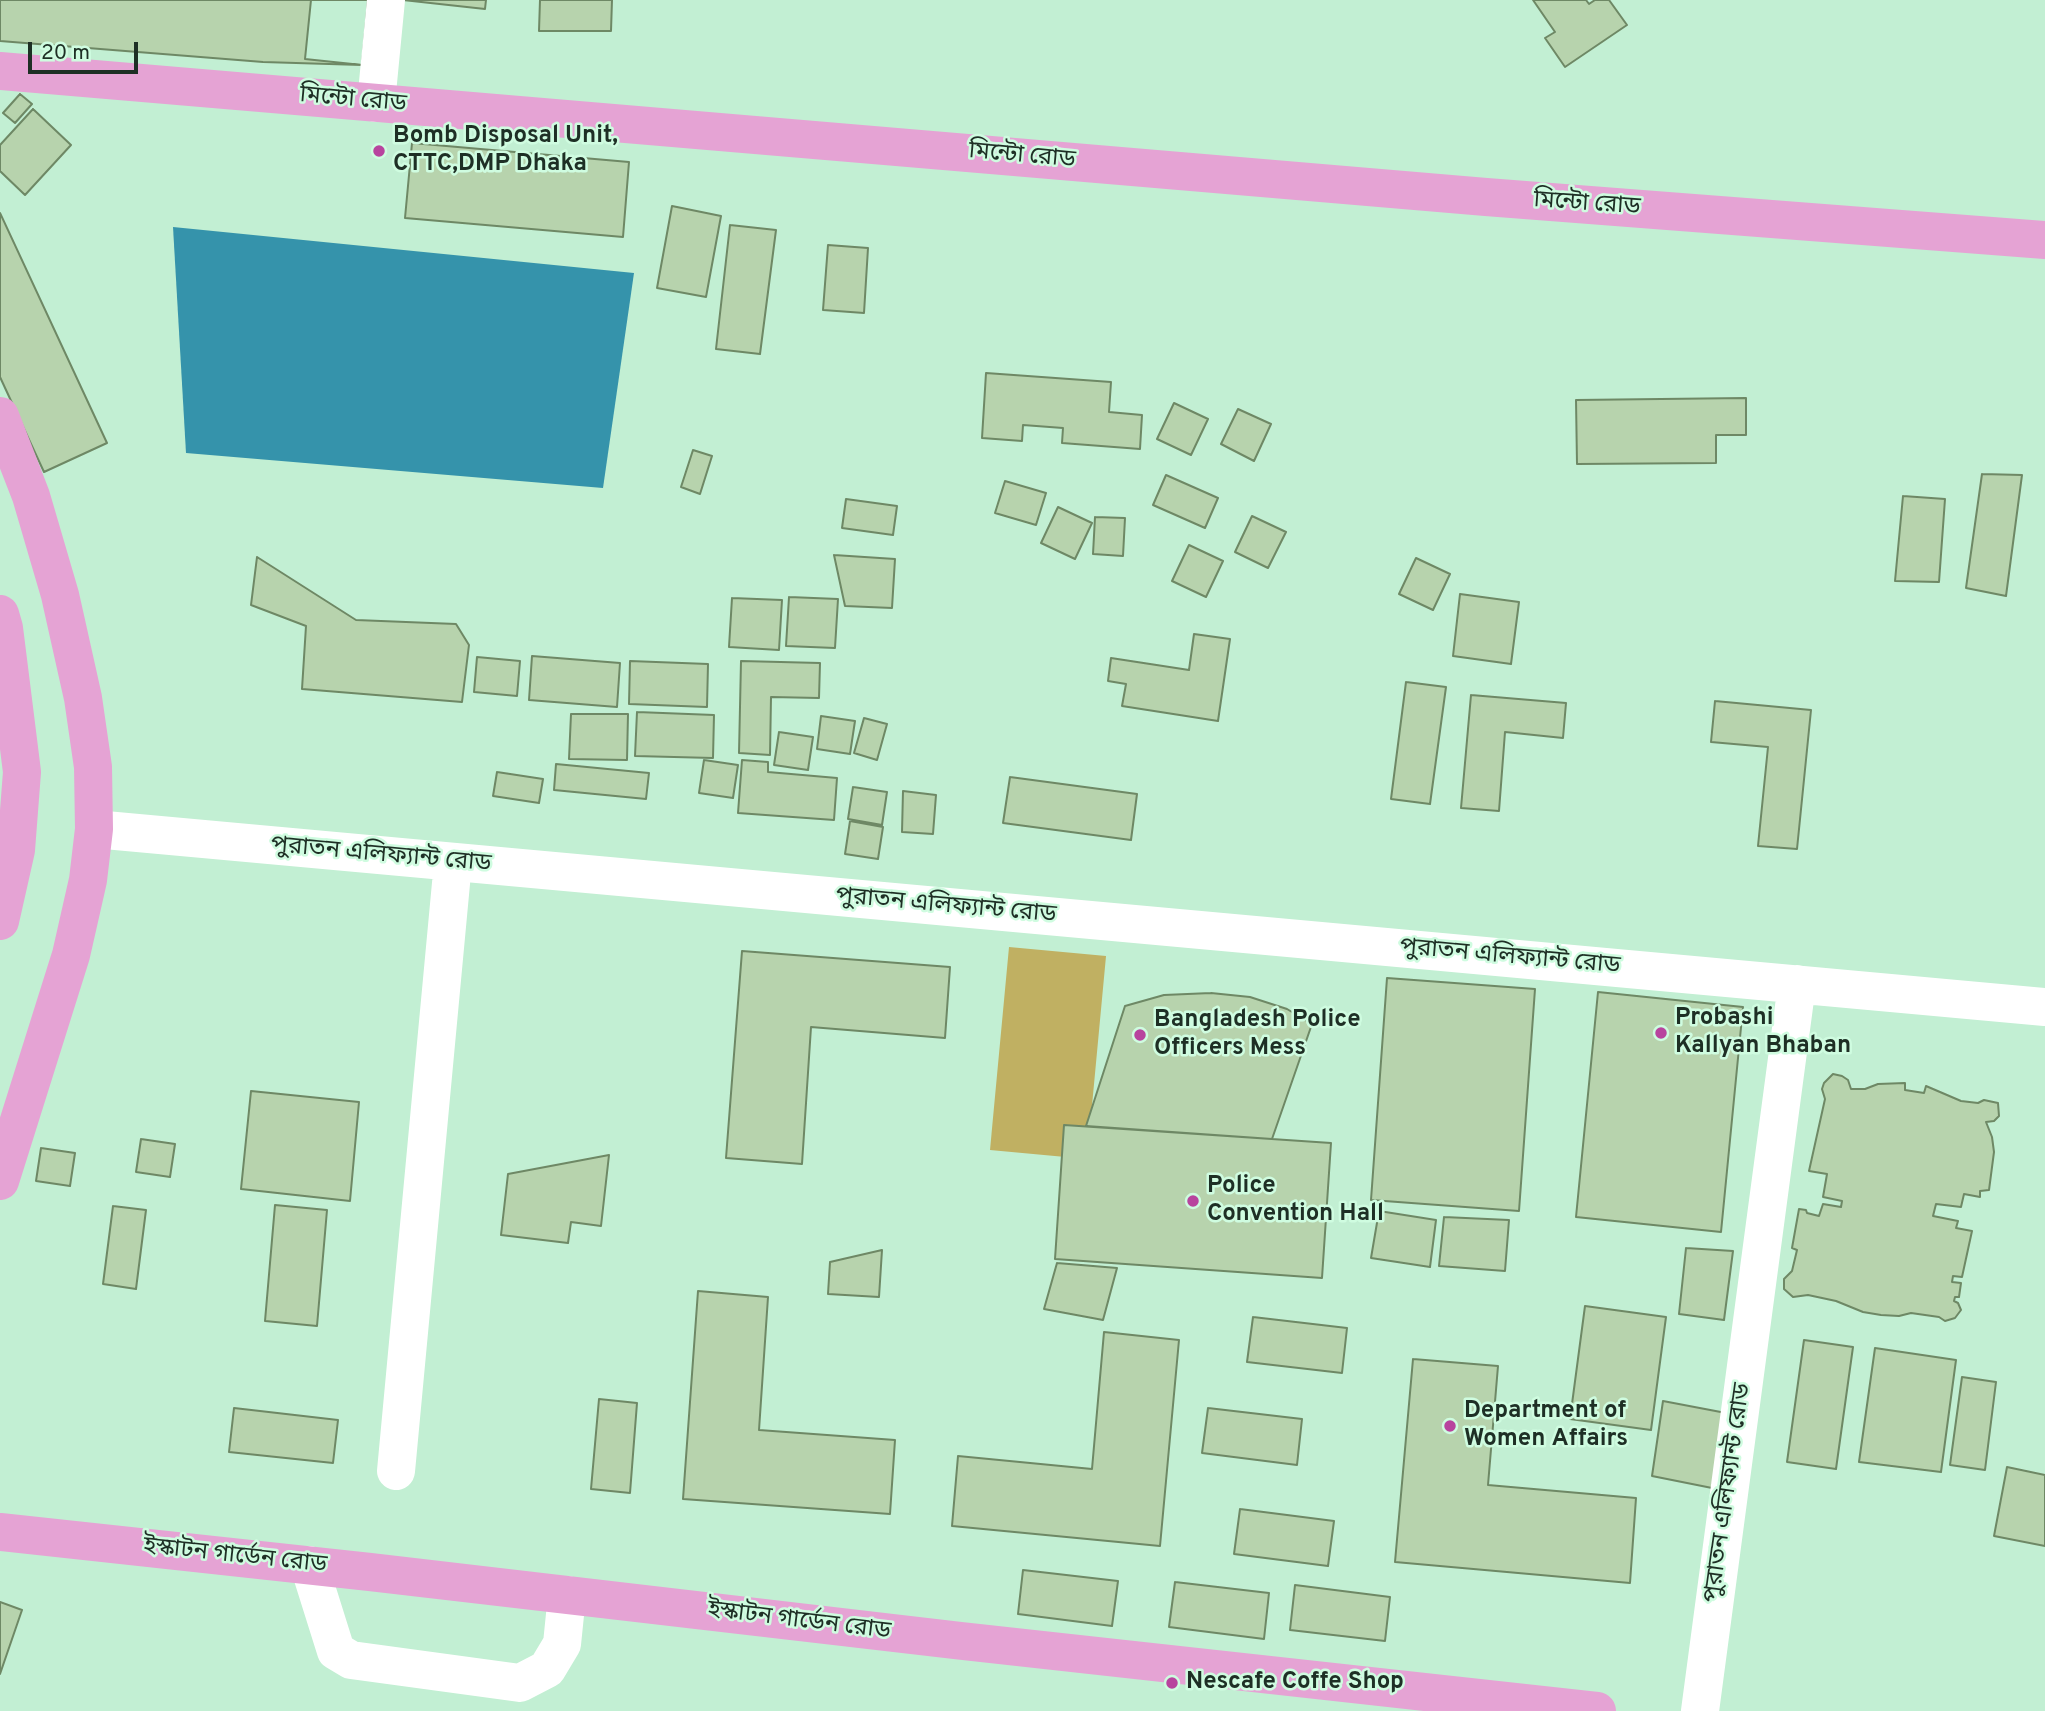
<!DOCTYPE html>
<html>
<head>
<meta charset="utf-8">
<style>
  body { margin:0 }
  #map { position:relative; width:2045px; height:1711px; overflow:hidden; background:#c2efd3; font-family:Overpass,sans-serif }
  canvas { display:block }
  .scale { position:absolute; left:28px; top:42px; width:110px; height:32px; box-sizing:border-box; border:4px solid #1e2f25; border-top:0; padding-left:9px; font-size:21px; line-height:24px; white-space:nowrap; color:#1e2f25; -webkit-text-stroke:5px #cffce0; paint-order:stroke }
</style>
</head>
<body>
<div id="map">
<canvas width="2045" height="1711"></canvas>
<div class="scale">20 m</div>
</div>
<script>
const g = document.querySelector('canvas').getContext('2d');
g.lineJoin = 'round';
function paint(path, color) {
  g.fillStyle = color;
  g.fill(path, 'evenodd');
}
function toPath(rows) {
  const path = new Path2D();
  for (const r of rows) {
    path.moveTo(r[0], r[1]);
    for (let i = 2; i < r.length; i += 2) path.lineTo(r[i], r[i + 1]);
  }
  return path;
}
function stroke(path, color, width, dash) {
  g.strokeStyle = color;
  g.lineWidth = width;
  g.lineCap = dash ? 'butt' : 'round';
  g.setLineDash(dash || []);
  g.stroke(path);
}
function drawText(font, color, halo, rows, align = 'center') {
  g.font = font + ' Overpass,"Noto Sans Bengali",sans-serif';
  g.lineWidth = 5;
  g.setLineDash([]);
  g.textBaseline = 'middle';
  g.strokeStyle = halo;
  g.fillStyle = color;
  for (const [text, x, y, turn = 0] of rows) {
    g.save();
    g.translate(x, y);
    g.rotate((+turn || 0) * Math.PI / 180);
    g.textAlign = isNaN(turn) ? turn : align;
    if (halo) g.strokeText(text, 0, 0);
    g.fillText(text, 0, 0);
    g.restore();
  }
}
const green = toPath([
  [1009,947,1106,956,1087,1159,990,1150]
]);
const water = toPath([
  [173,227,634,273,603,488,186,453]
]);
const building = toPath([
  [0,0,368,0,362,65,263,62,0,41,0,0],
  [311,0,368,0,362,65,305,59,311,0],
  [403,0,486,0,485,9,403,0],
  [540,0,612,0,611,31,539,31,540,0],
  [1533,0,1586,0,1589,4,1595,0,1609,0,1627,25,1565,67,1545,38,1555,32,1533,0],
  [20,94,32,104,15,123,3,113,20,94],
  [33,109,71,145,25,195,0,171,0,145,33,109],
  [412,143,629,162,623,237,405,218,412,143],
  [672,206,721,216,706,297,657,288,672,206],
  [0,213,107,443,44,472,0,377,0,213],
  [730,225,776,230,760,354,716,349,730,225],
  [828,245,868,248,864,313,823,310,828,245],
  [986,373,1111,382,1109,412,1142,415,1140,449,1062,443,1063,428,1023,425,1022,441,982,438,986,373],
  [1746,398,1746,435,1716,435,1716,463,1577,464,1576,400,1746,398],
  [1174,403,1208,419,1191,455,1157,439,1174,403],
  [1238,409,1271,424,1254,461,1221,444,1238,409],
  [693,450,712,456,700,494,681,487,693,450],
  [1982,474,2022,475,2006,596,1966,588,1982,474],
  [1166,475,1218,498,1205,528,1153,505,1166,475],
  [1005,481,1046,493,1036,525,995,513,1005,481],
  [1903,496,1945,499,1939,582,1895,581,1903,496],
  [846,499,897,506,893,535,842,528,846,499],
  [1058,507,1092,523,1075,559,1041,543,1058,507],
  [1252,516,1286,532,1268,568,1235,552,1252,516],
  [1095,517,1125,518,1123,556,1093,554,1095,517],
  [1189,545,1223,561,1206,597,1172,581,1189,545],
  [834,555,895,559,892,608,845,606,834,555],
  [257,557,356,620,456,624,469,645,462,702,302,689,306,626,251,605,257,557],
  [1416,558,1450,574,1433,610,1399,594,1416,558],
  [1460,594,1519,602,1511,664,1453,656,1460,594],
  [789,597,838,599,835,648,786,646,789,597],
  [732,598,782,600,779,650,729,647,732,598],
  [1194,634,1230,639,1218,721,1122,706,1126,684,1108,681,1111,658,1189,670,1194,634],
  [532,656,620,663,617,707,529,700,532,656],
  [477,657,520,661,517,696,474,692,477,657],
  [630,661,708,664,707,707,629,704,630,661],
  [741,661,820,663,819,698,771,697,770,755,739,753,741,661],
  [1406,682,1446,687,1430,804,1391,799,1406,682],
  [1471,695,1566,703,1563,738,1505,732,1499,811,1461,808,1471,695],
  [1715,701,1811,710,1797,849,1758,846,1768,747,1711,742,1715,701],
  [637,712,714,715,713,758,635,756,637,712],
  [571,714,628,714,627,760,569,759,571,714],
  [821,716,855,721,850,754,817,749,821,716],
  [864,718,887,724,877,760,854,753,864,718],
  [779,732,813,737,808,770,774,765,779,732],
  [704,760,738,765,733,798,699,793,704,760],
  [742,760,768,762,768,772,837,778,834,820,738,813,742,760],
  [556,764,649,773,646,799,554,790,556,764],
  [497,772,543,779,539,803,493,796,497,772],
  [1010,777,1137,794,1131,840,1003,823,1010,777],
  [853,787,887,792,882,825,848,819,853,787],
  [903,791,936,795,933,834,902,832,903,791],
  [850,821,883,827,878,859,845,854,850,821],
  [742,951,950,967,945,1038,811,1027,802,1164,726,1158,742,951],
  [1387,978,1535,989,1519,1211,1371,1200,1387,978],
  [1598,992,1743,1007,1721,1232,1576,1217,1598,992],
  [1211,993,1250,997,1287,1009,1312,1024,1272,1139,1086,1126,1125,1006,1164,995,1211,993],
  [1833,1074,1842,1076,1848,1080,1851,1089,1865,1089,1878,1084,1905,1083,1905,1090,1924,1093,1926,1086,1961,1101,1978,1103,1984,1100,1998,1103,1999,1116,1994,1121,1986,1122,1992,1137,1994,1152,1989,1190,1980,1191,1980,1197,1964,1194,1961,1207,1936,1204,1933,1216,1958,1221,1956,1228,1972,1231,1962,1277,1953,1276,1952,1282,1961,1283,1959,1297,1955,1297,1954,1301,1958,1303,1961,1310,1955,1318,1945,1321,1939,1317,1911,1313,1899,1316,1881,1315,1863,1312,1836,1301,1808,1295,1793,1297,1784,1289,1784,1279,1792,1271,1797,1250,1792,1248,1799,1209,1806,1210,1807,1213,1819,1216,1823,1204,1841,1207,1842,1201,1823,1197,1827,1174,1809,1171,1825,1099,1822,1089,1824,1083,1833,1074],
  [251,1091,359,1102,350,1201,241,1189,251,1091],
  [1064,1125,1331,1143,1322,1278,1055,1259,1064,1125],
  [141,1139,175,1144,170,1177,136,1172,141,1139],
  [41,1148,75,1153,70,1186,36,1181,41,1148],
  [609,1155,601,1226,571,1222,568,1243,501,1235,508,1174,609,1155],
  [275,1205,327,1210,317,1326,265,1321,275,1205],
  [113,1206,146,1210,136,1289,103,1284,113,1206],
  [1379,1211,1436,1220,1430,1267,1371,1258,1379,1211],
  [1444,1217,1509,1220,1505,1271,1439,1266,1444,1217],
  [1686,1248,1733,1251,1724,1320,1679,1314,1686,1248],
  [882,1250,879,1297,828,1294,830,1262,882,1250],
  [1057,1263,1117,1268,1103,1320,1044,1309,1057,1263],
  [698,1291,768,1297,759,1430,895,1440,890,1514,683,1499,698,1291],
  [1585,1306,1666,1317,1651,1430,1570,1419,1585,1306],
  [1253,1317,1347,1328,1342,1373,1247,1362,1253,1317],
  [1104,1332,1179,1340,1160,1546,952,1526,958,1456,1092,1469,1104,1332],
  [1804,1340,1853,1347,1836,1469,1787,1462,1804,1340],
  [1875,1348,1956,1360,1941,1472,1859,1462,1875,1348],
  [1413,1359,1498,1366,1488,1485,1636,1498,1630,1583,1395,1562,1413,1359],
  [1962,1377,1996,1382,1985,1470,1950,1465,1962,1377],
  [599,1399,637,1403,630,1493,591,1489,599,1399],
  [1663,1401,1726,1413,1712,1488,1652,1476,1663,1401],
  [234,1408,338,1420,333,1463,229,1452,234,1408],
  [1208,1408,1302,1419,1297,1465,1202,1453,1208,1408],
  [2007,1467,2045,1475,2045,1546,1994,1536,2007,1467],
  [1240,1509,1334,1521,1328,1566,1234,1554,1240,1509],
  [1023,1570,1118,1581,1112,1626,1018,1614,1023,1570],
  [1175,1582,1269,1593,1264,1639,1169,1627,1175,1582],
  [1295,1585,1390,1597,1385,1641,1290,1630,1295,1585],
  [0,1602,22,1610,0,1674,0,1602]
]);
const minor = toPath([
  [376,103,386,0],
  [94,829,2045,1007],
  [396,1471,453,862],
  [309,1565,336,1651,351,1660,520,1683,547,1669,562,1644,567,1595],
  [1700,1711,1797,984]
]);
const major = toPath([
  [0,71,1486,197,2045,240],
  [0,416,31,496,60,595,83,698,93,767,94,829,88,880,71,955,0,1181],
  [0,614,4,628,22,772,16,850,0,921],
  [0,1532,370,1572,962,1641,1597,1711]
]);
const markers = [
  [379,151,7,"#b8449e"],
  [1661,1033,7,"#b8449e"],
  [1140,1035,7,"#b8449e"],
  [1193,1201,7,"#b8449e"],
  [1450,1426,7,"#b8449e"],
  [1172,1683,7,"#b8449e"]
];
const streetNames = [
  ["মিন্টো রোড",353,101,5],
  ["মিন্টো রোড",1022,157,5],
  ["মিন্টো রোড",1587,205,4],
  ["পুরাতন এলিফ্যান্ট রোড",381,856,5],
  ["পুরাতন এলিফ্যান্ট রোড",946,907,5],
  ["পুরাতন এলিফ্যান্ট রোড",1510,958,5],
  ["পুরাতন এলিফ্যান্ট রোড",1729,1493,-82],
  ["ইস্কাটন গার্ডেন রোড",235,1557,6],
  ["ইস্কাটন গার্ডেন রোড",799,1622,7]
];
const poiNames = [
  ["Bomb Disposal Unit,",393,137],
  ["CTTC,DMP Dhaka",393,165],
  ["Probashi",1675,1019],
  ["Kallyan Bhaban",1675,1047],
  ["Bangladesh Police",1154,1021],
  ["Officers Mess",1154,1049],
  ["Police",1207,1187],
  ["Convention Hall",1207,1215],
  ["Department of",1464,1412],
  ["Women Affairs",1464,1440],
  ["Nescafe Coffe Shop",1186,1683]
];
paint(green, '#c0b062');
paint(water, '#3593ab');
paint(building, '#b7d3ad');
stroke(building, '#6e8865', 2);
stroke(minor, '#fff', 38);
stroke(major, '#e5a3d4', 38);
for (const [x, y, r, color] of markers) {
  const dot = new Path2D();
  dot.arc(x, y, r, 0, 2 * Math.PI);
  g.fillStyle = color;
  g.fill(dot);
  stroke(dot, '#cffce0', 2.5);
}
drawText('24px', '#1e2f25', '#cffce0', streetNames);
drawText('bold 24px', '#1e2f25', '#cffce0', poiNames, 'left');
</script>
</body>
</html>
